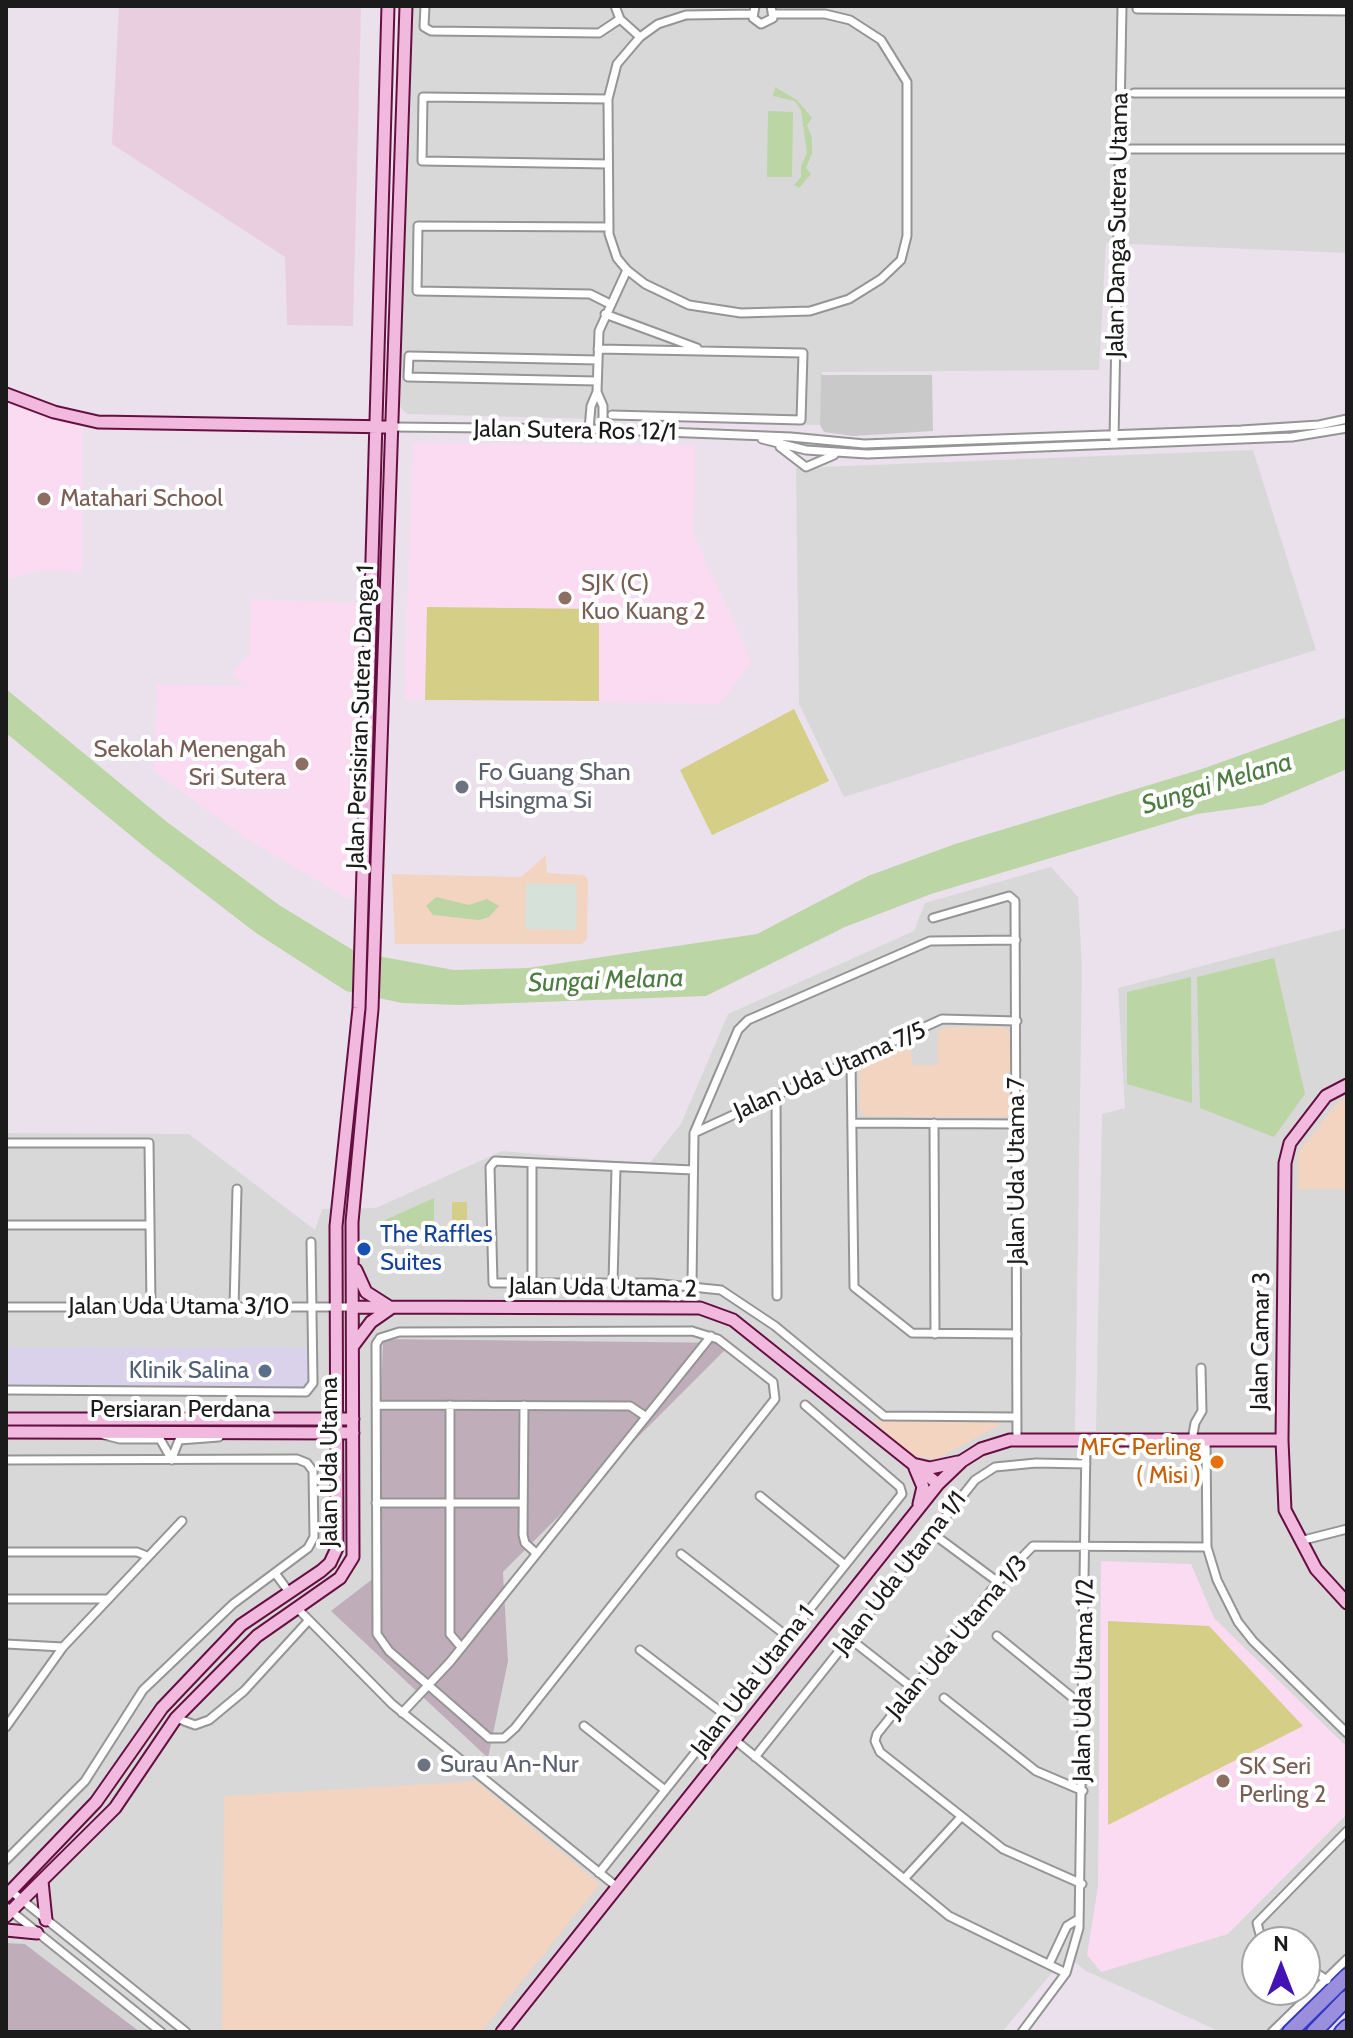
<!DOCTYPE html>
<html>
<head>
<meta charset="utf-8">
<style>
  body { margin:0 }
  #map { position:relative; width:1353px; height:2038px; overflow:hidden; background:#ebe1ec; font-family:Cabin,sans-serif }
  canvas { display:block }
  .frame { position:absolute; inset:0; border:8px solid #1b1b1b; pointer-events:none }
  .north { position:absolute; left:1241px; top:1926px; width:80px; height:80px; box-sizing:border-box; background:#fff; border:2px solid #a4a4a4; border-radius:50%; rotate:0deg; font-size:22px; font-weight:700; line-height:32px; text-align:center; color:#1b1b1b }
  .north::after { content:''; display:block; margin:auto; width:28px; height:36px; background:#4413b3; clip-path:polygon(50% 0,100% 100%,50% 72%,0 100%) }
</style>
</head>
<body>
<div id="map">
<canvas width="1353" height="2038"></canvas>
<div class="frame"></div>
<div class="north">N</div>
</div>
<script>
const g = document.querySelector('canvas').getContext('2d');
g.lineJoin = 'round';
function paint(path, color) {
  g.fillStyle = color;
  g.fill(path, 'evenodd');
}
function toPath(rows) {
  const path = new Path2D();
  for (const r of rows) {
    path.moveTo(r[0], r[1]);
    for (let i = 2; i < r.length; i += 2) path.lineTo(r[i], r[i + 1]);
  }
  return path;
}
function stroke(path, color, width, dash) {
  g.strokeStyle = color;
  g.lineWidth = width;
  g.lineCap = dash ? 'butt' : 'round';
  g.setLineDash(dash || []);
  g.stroke(path);
}
function drawText(font, color, halo, rows, align = 'center') {
  g.font = font + ' Cabin,sans-serif';
  g.lineWidth = 8;
  g.setLineDash([]);
  g.textBaseline = 'middle';
  g.strokeStyle = halo;
  g.fillStyle = color;
  for (const [text, x, y, turn = 0] of rows) {
    g.save();
    g.translate(x, y);
    g.rotate((+turn || 0) * Math.PI / 180);
    g.textAlign = isNaN(turn) ? turn : align;
    if (halo) g.strokeText(text, 0, 0);
    g.fillText(text, 0, 0);
    g.restore();
  }
}
const residential = toPath([
  [410,6,1347,6,1347,253,1106,243,1099,370,822,372,820,425,407,414,399,406],
  [1253,450,1316,650,844,797,799,704,796,468],
  [1051,867,1078,897,1082,968,1075,1431,1096,1431,1102,1114,1125,1108,1118,988,1347,928,1347,1961,1271,2032,1221,2032,1086,1971,1072,1960,1051,1974,1002,2032,140,2032,25,1944,6,1943,6,1133,189,1134,315,1230,322,1209,376,1208,502,1151,649,1164,681,1124,728,1014,914,931,925,903],
  [731,1344,503,1572,508,1661,331,1612,375,1577],
  [1257,1942,1305,1942,1305,1990,1257,1990]
]);
const commercial = toPath([
  [6,1347,309,1348,310,1382,306,1389,6,1387]
]);
const education = toPath([
  [6,400,83,428,82,572,40,571,6,579],
  [413,443,695,445,694,535,752,662,719,704,404,700],
  [251,599,359,603,354,898,345,897,244,837,154,771,157,685,244,686,232,673,250,653],
  [1101,1561,1191,1564,1214,1618,1347,1747,1347,1814,1228,1934,1101,1972,1087,1955,1098,1886]
]);
const religious = toPath([
  [821,375,932,375,933,431,853,436,824,432,820,425]
]);
const construction = toPath([
  [383,1339,732,1343,503,1572,508,1661,488,1758,331,1611,375,1577],
  [6,1943,25,1944,140,2032,6,2032]
]);
const farmland = toPath([
  [119,6,361,6,353,326,287,325,285,257,112,144]
]);
const park = toPath([
  [546,855,547,873,584,875,588,880,587,939,582,944,395,944,392,874,521,877],
  [947,1027,1005,1027,1011,1033,1011,1112,1005,1117,866,1116,860,1110,859,1073,865,1064,911,1043,912,1065,938,1065,938,1031],
  [1347,1099,1347,1189,1298,1189,1298,1152,1339,1101],
  [873,1420,1003,1423,937,1459,911,1456],
  [476,1781,600,1884,481,2032,222,2032,224,1796]
]);
const pitch = toPath([
  [427,607,599,609,599,701,425,700],
  [794,709,829,781,712,835,680,770],
  [452,1202,467,1202,467,1233,452,1233],
  [1108,1621,1209,1626,1303,1726,1108,1825]
]);
const plaza = toPath([
  [526,883,577,884,576,930,525,929]
]);
const water = toPath([
  [775,87,797,100,812,118,807,125,812,138,812,153,806,168,811,174,799,188,794,185,801,177,801,166,807,153,801,110,795,101,773,96],
  [768,111,793,112,792,177,767,177],
  [6,689,167,822,279,905,356,952,454,970,528,968,757,934,868,876,955,844,1202,769,1347,717,1347,769,1262,805,1197,814,931,894,845,927,706,996,459,1005,402,1003,346,991,256,933,152,853,6,733],
  [436,897,469,905,487,899,499,906,489,917,479,920,433,915,426,906],
  [1274,958,1305,1094,1274,1137,1200,1108,1197,977],
  [1191,977,1191,978,1192,1103,1127,1084,1127,992],
  [434,1198,434,1228,385,1229,385,1220]
]);
const street = toPath([
  [425,6,424,27,431,31,599,33,620,19],
  [615,6,620,19,640,37],
  [755,6,753,18,761,24,773,18,771,6],
  [1137,9,1347,11],
  [753,14,686,15,658,24,640,37,617,64,608,99,609,234,617,258,627,270,645,284,689,305,741,313,810,311,849,299,881,279,901,260,907,236,907,82,881,40,850,20,825,14,774,14],
  [1134,93,1347,93],
  [608,99,423,97,422,161,608,164],
  [1120,149,1347,149],
  [608,227,418,226,417,291,590,294,610,304],
  [605,314,697,348],
  [598,349,803,353,801,420,612,415],
  [597,381,408,377,409,356,598,360],
  [393,427,589,429,791,437,864,444,1241,430,1319,425,1347,419],
  [589,429,591,406,597,392],
  [603,430,603,406,597,392,599,331,627,270],
  [762,439,806,450,867,454,1292,437,1347,428],
  [1114,440,1122,6],
  [780,447,806,467,834,455],
  [933,918,1009,896,1015,901,1017,1440],
  [851,1061,854,1287,912,1333,1017,1334],
  [776,1095,777,1296],
  [852,1123,1017,1124],
  [934,1123,935,1334],
  [694,1133,942,1019,1017,1021],
  [6,1143,149,1143,151,1307],
  [693,1170,495,1161,490,1167,493,1283,652,1283,721,1290,775,1326,884,1416,1017,1417],
  [6,1225,150,1225],
  [613,1282,616,1168],
  [692,1284,694,1133,738,1030,748,1020,930,941,1016,940],
  [532,1285,532,1163],
  [6,1307,353,1307],
  [234,1307,237,1189],
  [692,1331,718,1339,773,1382,775,1399,515,1728,504,1738,489,1738,389,1651,377,1634,376,1344,380,1338,399,1332,692,1331],
  [6,1390,306,1392,313,1383,311,1242],
  [376,1405,630,1406,645,1416],
  [450,1405,450,1634,461,1647],
  [524,1405,523,1535,525,1543,536,1553],
  [104,1435,120,1439,160,1439,172,1460],
  [1192,1440,1195,1423,1202,1411,1201,1368],
  [1206,1440,1207,1547,1217,1580,1238,1622,1253,1641,1347,1733],
  [172,1458,179,1440,219,1437],
  [6,1460,297,1459,307,1463,313,1471,314,1537,308,1548,233,1604,143,1690,85,1781,6,1860],
  [760,1496,845,1565],
  [376,1503,523,1503],
  [932,1533,998,1582],
  [1300,1541,1347,1529],
  [6,1552,137,1552,147,1556],
  [681,1554,788,1637],
  [275,1573,289,1592],
  [6,1599,106,1599],
  [298,1609,392,1704,617,1887],
  [997,1636,1083,1706],
  [849,1638,914,1689],
  [6,1644,63,1647],
  [640,1650,725,1715],
  [944,1698,1036,1771,1083,1791],
  [402,1713,450,1662,711,1336],
  [176,1718,195,1725,209,1720,244,1691,309,1620],
  [584,1726,665,1790],
  [6,1727,63,1647,182,1521],
  [735,1740,949,1916,1066,1973],
  [755,1757,975,1480,995,1467,1036,1463,1086,1464],
  [599,1873,902,1494,900,1487,805,1405],
  [904,1879,961,1817],
  [1082,1884,1003,1849,880,1752,875,1741,877,1734,998,1582,1033,1546,1207,1547],
  [11,1891,186,2032],
  [6,1907,161,2032],
  [1267,1942,1261,1938,1257,1923,1347,1831],
  [1050,1962,1067,1926,1077,1920],
  [1305,1966,1327,1980],
  [1022,2032,1066,1973,1079,1928,1086,1440],
  [1272,2032,1347,1959]
]);
const secondary = toPath([
  [6,394,54,412,98,422,393,427],
  [1347,1085,1326,1096,1290,1143,1285,1163,1282,1440,1285,1510,1316,1569,1347,1603],
  [356,1270,366,1292,388,1306],
  [353,1307,700,1308,733,1320,938,1484],
  [353,1346,371,1322,391,1308],
  [6,1419,353,1419],
  [6,1432,353,1433],
  [917,1465,930,1468,958,1462],
  [915,1468,923,1487,919,1504],
  [42,1881,46,1920],
  [6,1896,96,1802,162,1708,241,1625,321,1571,330,1563,337,1548,336,1226,359,1008,388,6],
  [6,1916,115,1808,176,1718,257,1636,340,1578,353,1557,352,1222,372,1009,406,6],
  [6,1930,37,1933],
  [502,2032,938,1484,962,1461,981,1449,1010,1440,1282,1440]
]);
const highway = toPath([
  [1290,2032,1347,1976],
  [1314,2032,1347,1998],
  [1342,2032,1347,2027]
]);
const markers = [
  [44,499,8,"#8d6e63"],
  [565,598,8,"#8d6e63"],
  [302,764,8,"#8d6e63"],
  [462,787,8,"#6b7280"],
  [364,1249,8,"#1a4fb4"],
  [265,1371,8,"#5c6f8a"],
  [1217,1462,8,"#e8710a"],
  [424,1765,8,"#6b7280"],
  [1223,1781,8,"#8d6e63"]
];
const streetNames = [
  ["Jalan Danga Sutera Utama",1118,225,-89],
  ["Jalan Sutera Ros 12/1",575,431,1],
  ["Jalan Persisiran Sutera Danga 1",361,717,-88],
  ["Jalan Uda Utama 7/5",830,1071,-24],
  ["Jalan Uda Utama 7",1017,1171,-90],
  ["Jalan Uda Utama 2",603,1288,1],
  ["Jalan Uda Utama 3/10",179,1307],
  ["Jalan Camar 3",1261,1341,-89],
  ["Persiaran Perdana",180,1410],
  ["Jalan Uda Utama",330,1462,-90],
  ["Jalan Uda Utama 1/1",900,1573,-52],
  ["Jalan Uda Utama 1/3",957,1637,-50],
  ["Jalan Uda Utama 1/2",1084,1680,-89],
  ["Jalan Uda Utama 1",753,1681,-52]
];
const educationNames = [
  ["Matahari School",60,499],
  ["SJK (C)",581,584],
  ["Kuo Kuang 2",581,612],
  ["Sekolah Menengah",286,750,"right"],
  ["Sri Sutera",286,778,"right"],
  ["SK Seri",1239,1767],
  ["Perling 2",1239,1795]
];
const worshipNames = [
  ["Fo Guang Shan",478,773],
  ["Hsingma Si",478,801],
  ["Surau An-Nur",440,1765]
];
const transitNames = [
  ["The Raffles",380,1235],
  ["Suites",380,1263]
];
const serviceNames = [
  ["Klinik Salina",249,1371]
];
const foodNames = [
  ["MFC Perling",1201,1448],
  ["( Misi )",1201,1476]
];
const waterNames = [
  ["Sungai Melana",1217,784,-17],
  ["Sungai Melana",606,981,-2]
];
paint(residential, '#d8d8d9');
paint(commercial, '#dad1eb');
paint(education, '#fbdbf1');
paint(religious, '#c9c9c9');
paint(construction, '#bfaeba');
paint(farmland, '#e9cedf');
paint(park, '#f3d4c1');
paint(pitch, '#d4ce86');
paint(plaza, '#d6e1d9');
paint(water, '#bcd5a5');
stroke(street, '#959595', 11);
stroke(secondary, '#650f41', 15);
stroke(highway, '#3439c4', 18);
stroke(street, '#fff', 7);
stroke(secondary, '#f2b9de', 11);
stroke(highway, '#998fdc', 14);
for (const [x, y, r, color] of markers) {
  const dot = new Path2D();
  dot.arc(x, y, r, 0, 2 * Math.PI);
  g.fillStyle = color;
  g.fill(dot);
  stroke(dot, '#fff', 3);
}
drawText('24px', '#1b1b1b', '#fff', streetNames);
drawText('24px', '#785e54', '#fff', educationNames, 'left');
drawText('24px', '#5b616d', '#fff', worshipNames, 'left');
drawText('24px', '#164399', '#fff', transitNames, 'left');
drawText('24px', '#4e5e75', '#fff', serviceNames, 'right');
drawText('24px', '#c56008', '#fff', foodNames, 'right');
drawText('italic 26px', '#4d7c42', '#fff', waterNames);
</script>
</body>
</html>
